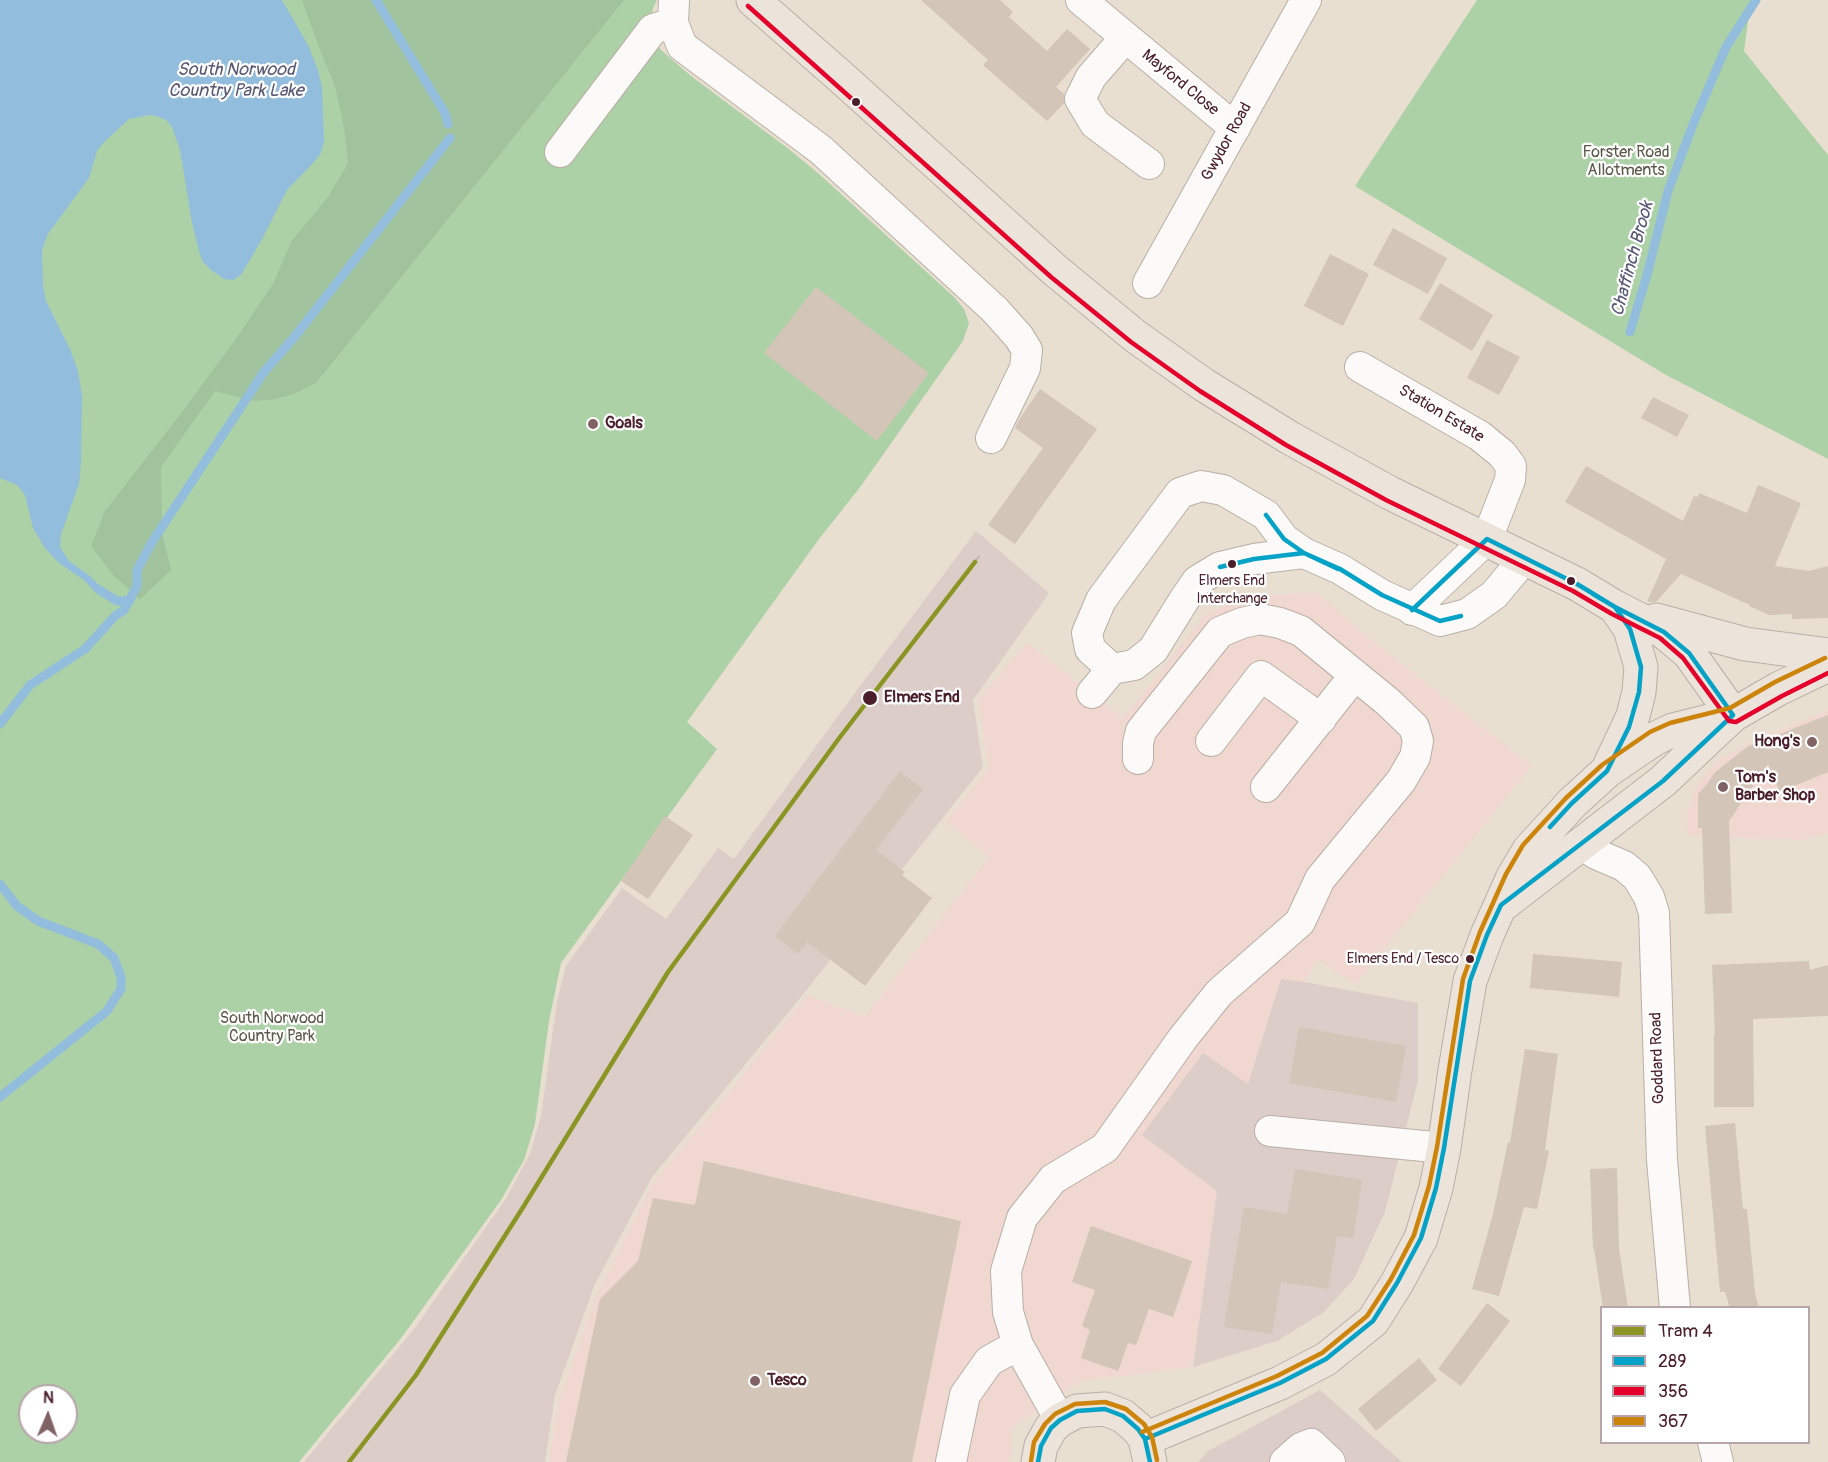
<!DOCTYPE html>
<html>
<head>
<meta charset="utf-8">
<style>
  body { margin:0 }
  #map { position:relative; width:1828px; height:1462px; overflow:hidden; background:#e8dfd1; font-family:Pangolin,sans-serif }
  canvas { display:block }
  .legend { position:absolute; left:1600px; top:1306px; width:210px; height:138px; box-sizing:border-box; background:#fff; border:2px solid #b7a5aa; margin:0; padding:8px 10px; list-style:none; font-size:18px; color:#4a1f2b }
  .legend li { display:flex; align-items:center; gap:12px; height:30px }
  .legend b { width:30px; border:2px solid #b7a5aa }
  .north { position:absolute; left:18px; top:1384px; width:60px; height:60px; box-sizing:border-box; background:#fff; border:2px solid #b7a5aa; border-radius:50%; rotate:2deg; font-size:16px; font-weight:700; line-height:24px; text-align:center; color:#4a1f2b }
  .north::after { content:''; display:block; margin:auto; width:21px; height:27px; background:#816265; clip-path:polygon(50% 0,100% 100%,50% 72%,0 100%) }
</style>
</head>
<body>
<div id="map">
<canvas width="1828" height="1462"></canvas>
<ul class="legend">
<li><b style="height:8px;background:#8a9623"></b>Tram 4</li>
<li><b style="height:8px;background:#04a2c6"></b>289</li>
<li><b style="height:8px;background:#e4002b"></b>356</li>
<li><b style="height:8px;background:#cc840b"></b>367</li>
</ul>
<div class="north">N</div>
</div>
<script>
const g = document.querySelector('canvas').getContext('2d');
g.lineJoin = 'round';
function paint(path, color) {
  g.fillStyle = color;
  g.fill(path, 'evenodd');
}
function toPath(rows) {
  const path = new Path2D();
  for (const r of rows) {
    path.moveTo(r[0], r[1]);
    for (let i = 2; i < r.length; i += 2) path.lineTo(r[i], r[i + 1]);
  }
  return path;
}
function stroke(path, color, width, dash) {
  g.strokeStyle = color;
  g.lineWidth = width;
  g.lineCap = dash ? 'butt' : 'round';
  g.setLineDash(dash || []);
  g.stroke(path);
}
function drawText(font, color, halo, rows, align = 'center') {
  g.font = font + ' Pangolin,sans-serif';
  g.lineWidth = 4.5;
  g.setLineDash([]);
  g.textBaseline = 'middle';
  g.strokeStyle = halo;
  g.fillStyle = color;
  for (const [text, x, y, turn = 0] of rows) {
    g.save();
    g.translate(x, y);
    g.rotate((+turn || 0) * Math.PI / 180);
    g.textAlign = isNaN(turn) ? turn : align;
    if (halo) g.strokeText(text, 0, 0);
    g.fillText(text, 0, 0);
    g.restore();
  }
}
const built = toPath([
  [1318,593,1368,637,1532,766,1356,984,1318,960,1304,982,1281,979,1248,1084,1143,1135,1217,1191,1193,1367,1081,1381,1011,1428,1011,1457,1008,1462,549,1462,558,1404,596,1297,652,1184,713,1112,807,995,865,1016,989,857,946,822,989,768,978,700,1027,642,1123,718,1206,614,1250,596],
  [1828,710,1828,833,1800,840,1687,835,1688,809,1698,783,1717,760,1749,743]
]);
const industrial = toPath([
  [976,531,1049,593,973,700,983,767,801,997,652,1177,595,1284,555,1395,545,1462,304,1462,414,1329,505,1200,530,1154,541,1116,557,1001,566,966,622,888,666,919,718,848,734,859,854,694],
  [1281,979,1304,982,1418,1003,1418,1080,1385,1212,1354,1279,1324,1312,1277,1341,1193,1367,1217,1191,1142,1135,1203,1053,1248,1084],
  [1320,1390,1402,1462,1198,1462,1208,1451]
]);
const green = toPath([
  [0,0,657,0,653,8,651,22,657,44,661,50,691,76,790,150,819,174,954,297,964,309,969,323,963,341,861,486,819,539,687,722,717,749,561,963,549,1021,535,1124,524,1160,501,1200,402,1337,299,1462,0,1462],
  [30,1396,66,1396,66,1432,30,1432],
  [1477,0,1751,0,1744,51,1828,155,1828,459,1666,375,1355,186]
]);
const forest = toPath([
  [302,0,624,0,316,383,296,393,276,399,254,401,215,391,161,467,162,532,171,570,140,599,114,576,91,546,105,511,179,416,233,343,273,284,291,242,328,197,348,163,344,127,335,86,320,50]
]);
const water = toPath([
  [0,0,282,0,308,45,318,70,322,88,324,141,321,153,314,162,287,190,262,239,241,275,233,280,224,279,211,270,203,262,199,251,192,223,180,150,172,127,166,120,159,117,150,115,129,119,103,143,97,151,89,178,48,234,42,250,43,285,46,301,70,349,78,371,82,396,81,463,79,484,61,534,60,547,69,561,90,576,99,585,94,591,85,581,58,562,45,548,33,528,25,495,17,485,0,478]
]);
const stream = toPath([
  [376,0,445,113,448,124],
  [1630,332,1647,275,1668,191,1694,122,1726,47,1756,0],
  [98,589,117,601,130,601],
  [0,724,30,685,85,649,115,616,124,610,137,586,137,570,152,542,264,372,296,335,450,138],
  [0,884,17,906,38,921,98,944,114,958,121,977,121,989,107,1011,0,1097]
]);
const building = toPath([
  [921,0,1000,0,1013,12,1009,17,1047,51,1067,29,1090,49,1056,87,1064,94,1064,103,1047,121,983,65,988,60],
  [1393,228,1447,258,1428,294,1373,265],
  [1330,254,1369,274,1343,326,1304,306],
  [1440,283,1493,315,1472,351,1419,319],
  [816,287,929,373,877,441,764,353],
  [1487,340,1520,357,1499,395,1467,378],
  [1040,389,1097,429,1015,544,988,525,1043,448,1015,428,1020,418],
  [1653,397,1689,415,1677,437,1641,418],
  [1586,466,1683,521,1694,496,1698,497,1699,493,1747,513,1758,485,1801,503,1775,566,1809,571,1828,566,1828,618,1792,619,1792,614,1769,615,1749,606,1750,605,1681,574,1656,602,1647,602,1666,559,1565,502],
  [1828,715,1828,772,1780,792,1768,764,1729,821,1732,913,1705,914,1702,828,1698,828,1698,794,1708,783,1714,773,1747,747],
  [900,771,923,789,876,850,905,872,902,875,932,898,865,986,807,942,798,954,775,936],
  [665,816,693,835,648,899,621,881],
  [1533,954,1622,962,1619,997,1530,988],
  [1809,961,1810,970,1828,965,1828,1016,1753,1019,1754,1107,1714,1107,1714,1034,1715,1034,1712,965],
  [1299,1027,1406,1046,1396,1102,1289,1083],
  [1525,1049,1558,1054,1545,1150,1549,1151,1537,1209,1524,1207,1499,1296,1472,1289,1493,1214,1508,1142,1510,1143],
  [1735,1123,1743,1209,1747,1209,1755,1293,1759,1308,1730,1308,1725,1292,1720,1292,1705,1126],
  [704,1161,961,1221,912,1462,566,1462,600,1299,638,1261,653,1198,695,1205],
  [1617,1168,1619,1248,1628,1308,1603,1308,1594,1249,1593,1249,1590,1169],
  [1295,1169,1362,1180,1353,1238,1337,1236,1328,1289,1281,1282,1272,1334,1224,1327,1244,1207,1287,1214],
  [1091,1226,1192,1261,1173,1317,1149,1309,1136,1345,1128,1343,1118,1371,1081,1358,1090,1330,1082,1326,1095,1290,1072,1282],
  [1487,1303,1510,1321,1461,1386,1438,1369],
  [1419,1358,1437,1380,1376,1431,1358,1409]
]);
const minor = toPath([
  [674,0,673,23,682,46,821,150,995,310,1019,337,1027,350,1025,368,991,438],
  [1081,0,1235,128],
  [1125,38,1091,77,1080,99,1095,124,1149,164],
  [560,152,653,29,673,23],
  [1148,283,1306,0],
  [1360,367,1480,436,1502,454,1511,466,1510,480,1487,539,1412,610],
  [1304,553,1254,559,1220,567,1197,581,1184,600,1153,650,1134,665,1112,669,1090,649,1087,633,1101,600,1180,493,1201,486,1223,490,1266,515,1284,539,1304,553,1340,569,1382,595,1440,621,1467,614,1494,595,1525,558],
  [1092,693,1112,669],
  [1211,741,1261,676,1321,719],
  [1266,787,1355,675],
  [1582,844,1596,854,1624,866,1637,877,1649,897,1654,913,1662,1160,1675,1308],
  [1270,1131,1444,1148],
  [1060,1420,1018,1345,1008,1312,1006,1271,1022,1218,1053,1179,1105,1148,1183,1038,1219,993,1300,922,1320,879,1401,781,1415,757,1418,741,1414,727,1388,702,1301,631,1280,623,1260,619,1242,623,1220,632,1141,731,1138,743,1138,759],
  [1713,1442,1718,1462],
  [951,1462,965,1395,989,1361,1018,1345],
  [1285,1462,1301,1448,1311,1444,1330,1462]
]);
const major = toPath([
  [753,0,842,78,1056,271,1135,336,1204,385,1290,438,1390,493,1577,584,1615,607,1664,632,1689,653,1733,715],
  [1656,620,1745,644,1828,655],
  [1608,769,1633,716,1639,692,1641,667,1630,629,1615,607],
  [1505,903,1663,781,1733,715,1778,689,1828,665],
  [1145,1439,1280,1383,1326,1359,1373,1321,1397,1283,1421,1238,1436,1188,1444,1148,1455,1070,1470,981,1487,935,1513,877,1529,850,1572,803,1607,771,1654,739,1673,730,1733,715],
  [1038,1462,1041,1446,1051,1428,1060,1420,1077,1411,1105,1409,1123,1416,1138,1429,1145,1439,1150,1462]
]);
const tram = toPath([
  [975,562,979,556]
]);
const bus1 = toPath([
  [1266,515,1284,539,1304,553,1340,569,1382,595,1440,621,1461,616],
  [1220,567,1254,559,1304,553,1338,569],
  [1550,827,1572,803,1607,771,1629,727,1639,692,1641,667,1630,629,1615,607,1593,594],
  [1145,1439,1280,1383,1326,1359,1373,1321,1397,1283,1421,1238,1436,1188,1444,1148,1470,981,1487,935,1501,905,1663,781,1733,715,1689,653,1664,632,1615,607,1577,584,1487,539,1412,610],
  [1038,1462,1041,1446,1051,1428,1060,1420,1077,1411,1105,1409,1123,1416,1138,1429,1145,1439,1150,1462]
]);
const bus2 = toPath([
  [748,6,1051,277,1131,342,1200,391,1286,445,1386,500,1573,591,1612,614,1660,638,1683,658,1729,721,1736,722,1782,696,1828,673]
]);
const bus3 = toPath([
  [1142,1432,1277,1376,1322,1353,1367,1316,1391,1279,1414,1235,1429,1186,1437,1147,1463,979,1480,932,1506,874,1523,845,1566,798,1602,765,1650,732,1670,723,1730,708,1775,682,1825,658],
  [1031,1461,1034,1442,1045,1424,1055,1414,1075,1404,1105,1402,1126,1409,1144,1424,1152,1437,1157,1460]
]);
const tram1 = toPath([
  [349,1462,416,1375,522,1209,668,972,840,737,975,562]
]);
const markers = [
  [856,102,5,"#4a1f2b"],
  [593,424,6,"#816265"],
  [1232,564,5,"#4a1f2b"],
  [1571,581,5,"#4a1f2b"],
  [870,698,8,"#4a1f2b"],
  [1812,742,6,"#816265"],
  [1723,787,6,"#816265"],
  [1470,959,5,"#4a1f2b"],
  [755,1381,6,"#816265"]
];
const busNames = [
  ["Elmers End",1232,581],
  ["Interchange",1232,599],
  ["Elmers End / Tesco",1459,959,"right"]
];
const streetNames = [
  ["Mayford Close",1180,83,39],
  ["Gwydor Road",1227,142,-61],
  ["Station Estate",1441,414,31],
  ["Goddard Road",1658,1058,-92]
];
const parkNames = [
  ["Forster Road",1626,153],
  ["Allotments",1626,171],
  ["South Norwood",272,1019],
  ["Country Park",272,1037]
];
const poiNames = [
  ["Goals",605,424],
  ["Hong's",1800,742,"right"],
  ["Tom's",1735,778],
  ["Barber Shop",1735,796],
  ["Tesco",767,1381]
];
const stopNames = [
  ["Elmers End",884,698]
];
const waterNames = [
  ["South Norwood",236,70],
  ["Country Park Lake",236,91],
  ["Chaffinch Brook",1633,259,-75]
];
paint(built, '#f0d7cf');
paint(industrial, '#dccdc9');
paint(green, '#add1a6');
paint(forest, '#a0c29c');
paint(water, '#92bddc');
stroke(stream, '#92bddc', 9);
paint(building, '#d3c5b7');
stroke(minor, '#b9afa7', 32);
stroke(major, '#b9afa7', 35);
stroke(minor, '#fcfaf8', 30);
stroke(major, '#ece4db', 33);
stroke(tram, '#b9b3b2', 1.5);
stroke(bus1, '#04a2c6', 4.5);
stroke(bus2, '#e4002b', 4.5);
stroke(bus3, '#cc840b', 4.5);
stroke(tram1, '#8a9623', 4.5);
for (const [x, y, r, color] of markers) {
  const dot = new Path2D();
  dot.arc(x, y, r, 0, 2 * Math.PI);
  g.fillStyle = color;
  g.fill(dot);
  stroke(dot, '#fff', 2);
}
drawText('14px', '#4a1f2b', '#fff', busNames);
drawText('16px', '#4a1f2b', '#fff', streetNames);
drawText('16px', '#5c594a', '#fff', parkNames);
drawText('bold 16px', '#4a1f2b', '#fff', poiNames, 'left');
drawText('bold 16px', '#4a1f2b', '#fff', stopNames, 'left');
drawText('italic 18px', '#585874', '#fff', waterNames);
</script>
</body>
</html>
